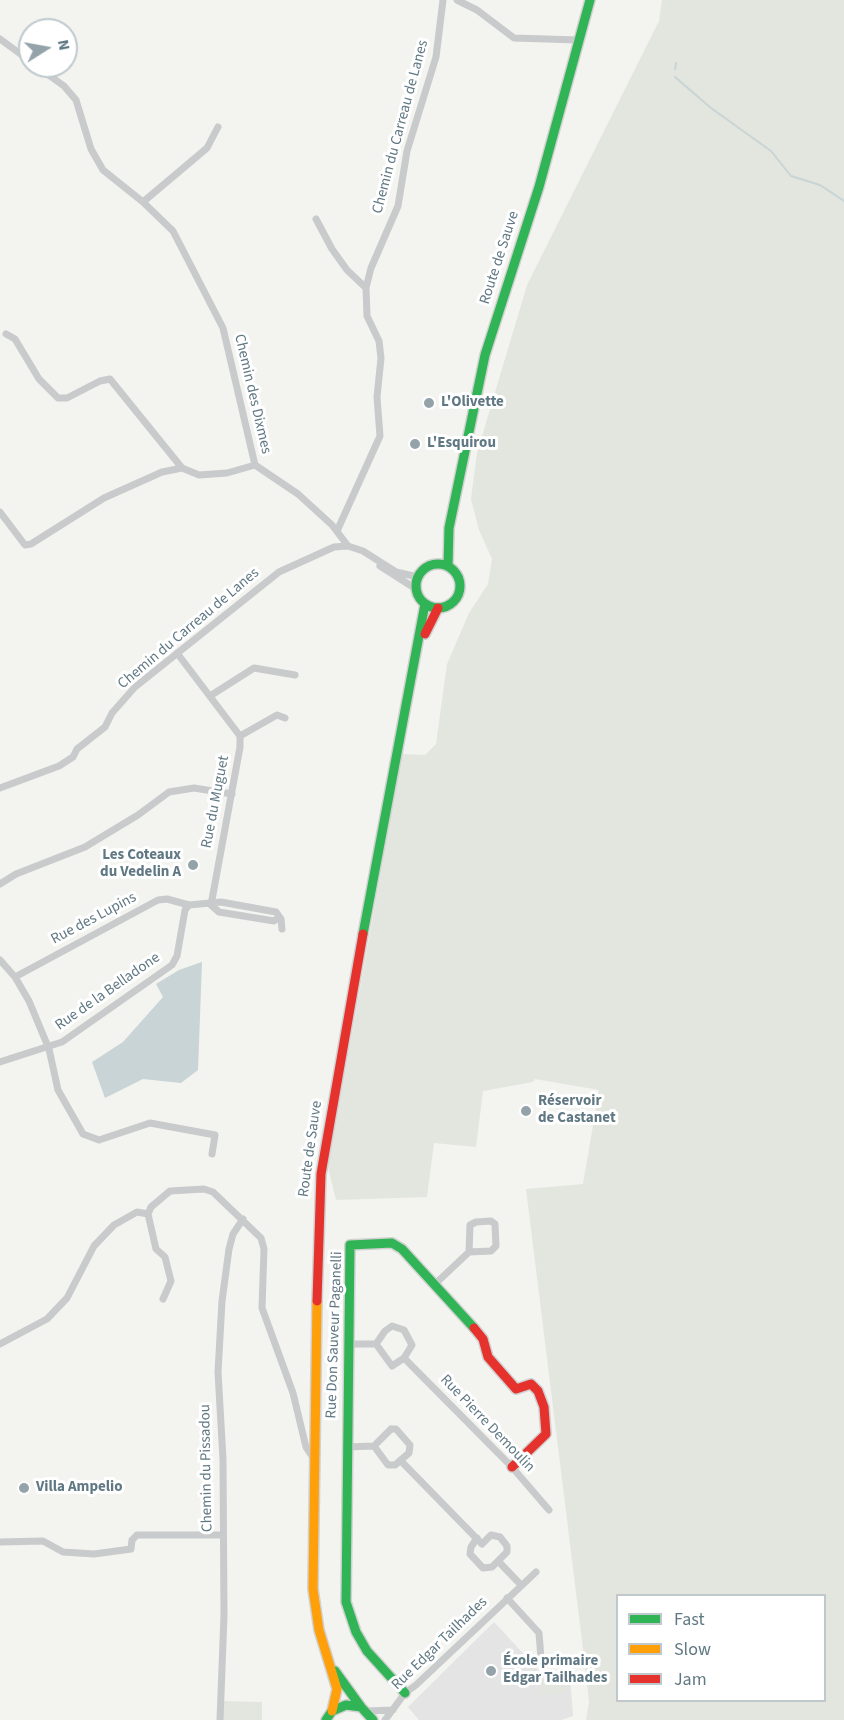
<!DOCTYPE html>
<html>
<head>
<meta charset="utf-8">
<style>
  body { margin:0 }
  #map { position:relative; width:844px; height:1720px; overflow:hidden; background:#f3f3f0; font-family:"Source Sans 3",sans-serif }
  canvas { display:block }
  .legend { position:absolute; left:616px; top:1594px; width:210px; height:108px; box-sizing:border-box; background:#fff; border:2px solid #bfc9cd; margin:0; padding:8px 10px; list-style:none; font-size:18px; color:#607883 }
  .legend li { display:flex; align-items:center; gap:12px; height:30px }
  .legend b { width:30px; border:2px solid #bfc9cd }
  .north { position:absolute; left:18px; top:18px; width:60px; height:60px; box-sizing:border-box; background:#fff; border:2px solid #bfc9cd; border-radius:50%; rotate:79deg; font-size:16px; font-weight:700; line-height:24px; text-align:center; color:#607883 }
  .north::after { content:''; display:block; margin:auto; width:21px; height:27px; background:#93a3a9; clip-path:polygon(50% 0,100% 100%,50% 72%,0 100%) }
</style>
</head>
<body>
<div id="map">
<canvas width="844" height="1720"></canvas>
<ul class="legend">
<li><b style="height:8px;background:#30b455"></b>Fast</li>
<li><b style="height:8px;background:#ff9f0a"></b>Slow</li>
<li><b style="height:8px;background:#e5322d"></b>Jam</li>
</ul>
<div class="north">N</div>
</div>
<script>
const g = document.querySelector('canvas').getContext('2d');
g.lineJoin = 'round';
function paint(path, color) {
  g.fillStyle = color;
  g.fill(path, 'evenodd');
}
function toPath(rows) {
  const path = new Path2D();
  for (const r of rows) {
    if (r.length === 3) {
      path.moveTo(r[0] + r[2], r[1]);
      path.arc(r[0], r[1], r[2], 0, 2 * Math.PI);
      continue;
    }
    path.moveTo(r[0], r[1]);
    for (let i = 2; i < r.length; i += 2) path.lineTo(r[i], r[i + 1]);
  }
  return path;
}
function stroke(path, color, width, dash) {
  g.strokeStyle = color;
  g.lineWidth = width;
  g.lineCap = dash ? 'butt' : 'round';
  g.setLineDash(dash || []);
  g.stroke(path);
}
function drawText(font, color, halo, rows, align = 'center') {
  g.font = font + ' "Source Sans 3",sans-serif';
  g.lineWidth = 6;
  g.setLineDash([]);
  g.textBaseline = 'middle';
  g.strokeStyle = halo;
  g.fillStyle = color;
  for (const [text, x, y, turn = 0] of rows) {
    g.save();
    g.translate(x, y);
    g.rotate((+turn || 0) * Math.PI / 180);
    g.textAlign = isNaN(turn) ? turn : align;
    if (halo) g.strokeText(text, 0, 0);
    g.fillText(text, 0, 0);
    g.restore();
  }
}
const built = toPath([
  [494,1622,544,1676,570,1679,573,1716,561,1720,419,1720,408,1707]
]);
const green = toPath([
  [662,0,844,0,844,1720,586,1720,589,1702,585,1665,526,1189,583,1184,599,1090,535,1079,533,1082,483,1091,476,1147,434,1143,427,1197,336,1200,328,1167,402,754,425,755,436,744,447,664,469,613,488,584,492,559,479,530,471,499,477,453,527,285,659,21],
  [618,1596,824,1596,824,1700,618,1700],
  [541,1679,567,1681,567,1692,539,1695],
  [223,1701,262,1702,262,1720,223,1720]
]);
const water = toPath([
  [202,962,198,1070,181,1083,143,1079,105,1098,92,1062,123,1042,163,997,156,984,179,970]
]);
const stream = toPath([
  [675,69,676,63],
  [675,77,711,108,771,151,791,176,820,185,844,201]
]);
const street = toPath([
  [457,0,477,10,514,38,578,40],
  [0,39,30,61],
  [36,66,64,86,76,100,91,149,103,170,143,202,173,231,223,328,255,465,298,494,332,525,348,546,363,551,396,572,418,577],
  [143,202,207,148,218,127],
  [316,219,332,249,347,270,366,288],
  [6,334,15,339,39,379,58,398,67,398,100,381,110,379,182,468,199,475,227,473,255,465],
  [0,512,25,545,31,544,104,498,162,472,182,468],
  [337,531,380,436,377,397,381,358,379,341,367,316,366,288,371,268,398,206,407,151,436,57,443,0],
  [380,566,416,589],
  [177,653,240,736,240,747,211,905],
  [210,696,254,668,295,675],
  [240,736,277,715,285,718],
  [0,788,59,766,73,757,77,749,105,727,112,713,135,687,279,572,334,547,348,546],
  [0,884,16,874,85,847,138,815,169,792,194,788,232,794],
  [211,905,219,912,274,921,278,918],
  [0,960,15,977,29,1001,49,1049,58,1090,83,1134,99,1140,150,1123,215,1135,212,1154],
  [15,977,158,900,167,899,189,905],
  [0,1062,62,1042,172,965,177,956,185,910,189,905,221,902,276,912,281,919,282,929],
  [148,1214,156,1249,165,1257,171,1281,163,1299],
  [434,1285,469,1252,491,1251,496,1246,495,1224,491,1221,476,1222,470,1225,469,1252],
  [0,1344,47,1319,67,1298,94,1246,114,1225,137,1212,148,1214,151,1207,170,1191,204,1189,213,1192,261,1238,264,1249,262,1308,293,1393,306,1447,314,1459],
  [348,1344,376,1344,385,1331,392,1326,404,1330,412,1345,404,1358],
  [376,1344,392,1366,404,1358,512,1467,549,1510],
  [391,1429,396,1429,410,1445,409,1453,395,1465,388,1465,374,1446,391,1429],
  [346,1447,374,1446],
  [401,1461,482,1544,491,1535,500,1537,507,1546,507,1552,498,1561,521,1585],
  [477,1538,471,1547,470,1554,483,1568,492,1567,498,1561],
  [0,1542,43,1541,63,1552,94,1554,131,1549,132,1540,137,1535,222,1535],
  [507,1598,539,1633,541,1658,536,1664],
  [367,1711,393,1710],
  [220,1720,224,1616,223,1459,218,1372,222,1301,229,1249,233,1234,243,1219],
  [385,1720,405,1693,416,1685,536,1572]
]);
const fast = toPath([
  [438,586,22],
  [448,566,449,528,485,355,539,187,590,0],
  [363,934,425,604],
  [335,1671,361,1707],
  [405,1693,367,1651,356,1632,346,1602,350,1245,392,1243,402,1249,474,1328],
  [326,1720,332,1711,346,1705,361,1707,373,1720]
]);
const slow = toPath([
  [317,1301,313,1589,319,1630,337,1689,332,1711]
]);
const jam = toPath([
  [425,634,438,608],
  [317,1301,321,1174,363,934],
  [474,1328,483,1339,488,1357,516,1389,531,1384,538,1391,544,1407,546,1434,512,1467]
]);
const markers = [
  [429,403,6,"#93a3a9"],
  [415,444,6,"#93a3a9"],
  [193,865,6,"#93a3a9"],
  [526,1111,6,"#93a3a9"],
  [24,1488,6,"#93a3a9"],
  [491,1671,6,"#93a3a9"]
];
const streetNames = [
  ["Chemin du Carreau de Lanes",401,127,-75],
  ["Route de Sauve",500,258,-72],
  ["Chemin des Dixmes",252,394,77],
  ["Chemin du Carreau de Lanes",189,629,-40],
  ["Rue du Muguet",216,802,-79],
  ["Rue des Lupins",94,919,-28],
  ["Rue de la Belladone",108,992,-35],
  ["Route de Sauve",311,1149,-82],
  ["Rue Don Sauveur Paganelli",335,1335,-88],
  ["Rue Pierre Demoulin",487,1424,46],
  ["Chemin du Pissadou",207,1468,-91],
  ["Rue Edgar Tailhades",440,1644,-44]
];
const poiNames = [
  ["L'Olivette",441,403],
  ["L'Esquirou",427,444],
  ["Les Coteaux",181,856,"right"],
  ["du Vedelin A",181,873,"right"],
  ["Réservoir",538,1102],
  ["de Castanet",538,1119],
  ["Villa Ampelio",36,1488],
  ["École primaire",503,1662],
  ["Edgar Tailhades",503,1679]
];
paint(built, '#e3e4e3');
paint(green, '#e3e6de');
paint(water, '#c8d4d5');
stroke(stream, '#c8d4d5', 2);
stroke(fast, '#d0d1d1', 12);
stroke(slow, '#d0d1d1', 12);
stroke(jam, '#d0d1d1', 12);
stroke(street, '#c8cacb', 7);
stroke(fast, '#30b455', 9);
stroke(slow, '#ff9f0a', 9);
stroke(jam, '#e5322d', 9);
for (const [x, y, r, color] of markers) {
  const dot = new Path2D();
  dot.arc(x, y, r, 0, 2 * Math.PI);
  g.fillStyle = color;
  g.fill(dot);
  stroke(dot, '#fff', 2);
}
drawText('15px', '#607883', '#fff', streetNames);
drawText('bold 15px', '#607883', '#fff', poiNames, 'left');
</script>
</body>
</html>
